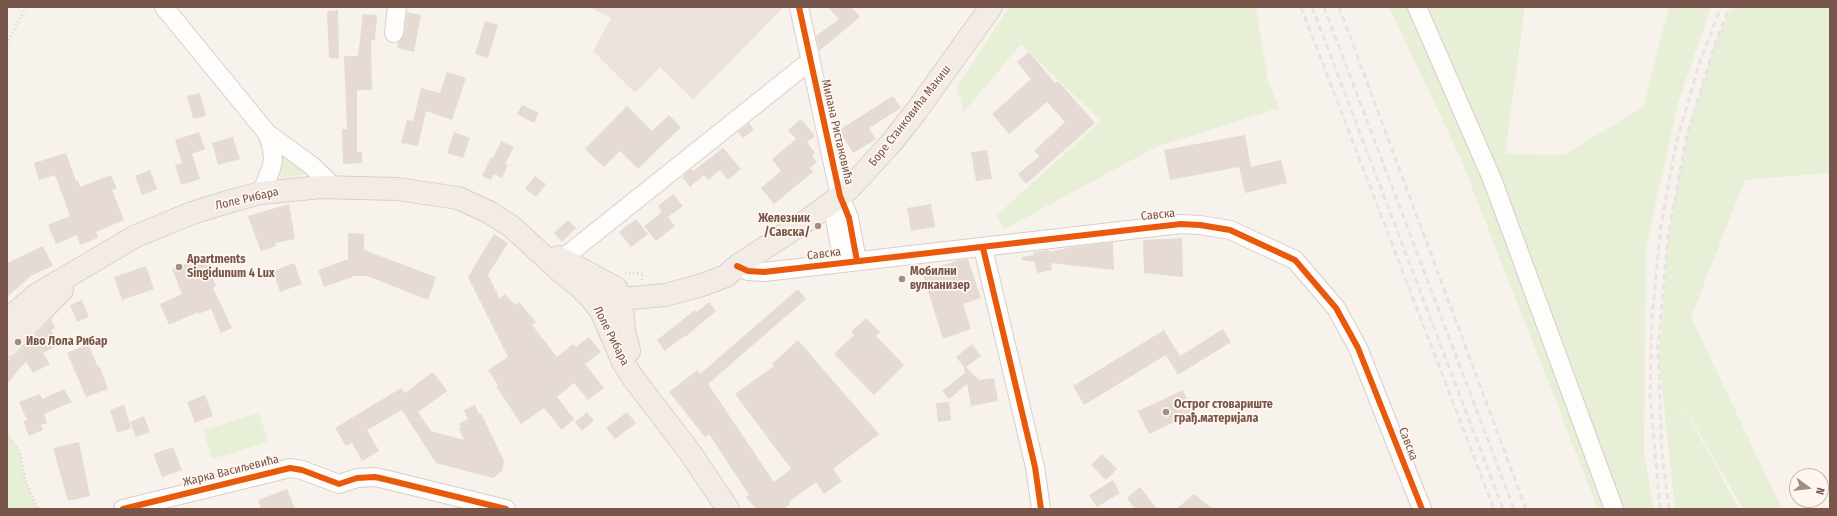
<!DOCTYPE html>
<html>
<head>
<meta charset="utf-8">
<style>
  body { margin:0 }
  #map { position:relative; width:1837px; height:516px; overflow:hidden; background:#f8f2ed; font-family:"Fira Sans Condensed",sans-serif }
  canvas { display:block }
  .frame { position:absolute; inset:0; border:8px solid #78554b; pointer-events:none }
  .north { position:absolute; left:1789px; top:468px; width:40px; height:40px; box-sizing:border-box; background:#fff7ef; border:1px solid #c9b6ad; border-radius:50%; rotate:105deg; font-size:11px; font-weight:700; line-height:16px; text-align:center; color:#78554b }
  .north::after { content:''; display:block; margin:auto; width:14px; height:18px; background:#a58c84; clip-path:polygon(50% 0,100% 100%,50% 72%,0 100%) }
</style>
</head>
<body>
<div id="map">
<canvas width="1837" height="516"></canvas>
<div class="frame"></div>
<div class="north">N</div>
</div>
<script>
const g = document.querySelector('canvas').getContext('2d');
g.lineJoin = 'round';
function paint(path, color) {
  g.fillStyle = color;
  g.fill(path, 'evenodd');
}
function toPath(rows) {
  const path = new Path2D();
  for (const r of rows) {
    path.moveTo(r[0], r[1]);
    for (let i = 2; i < r.length; i += 2) path.lineTo(r[i], r[i + 1]);
  }
  return path;
}
function stroke(path, color, width, dash) {
  g.strokeStyle = color;
  g.lineWidth = width;
  g.lineCap = dash ? 'butt' : 'round';
  g.setLineDash(dash || []);
  g.stroke(path);
}
function drawText(font, color, halo, rows, align = 'center') {
  g.font = font + ' "Fira Sans Condensed",sans-serif';
  g.lineWidth = 3.5;
  g.setLineDash([]);
  g.textBaseline = 'middle';
  g.strokeStyle = halo;
  g.fillStyle = color;
  for (const [text, x, y, turn = 0] of rows) {
    g.save();
    g.translate(x, y);
    g.rotate((+turn || 0) * Math.PI / 180);
    g.textAlign = isNaN(turn) ? turn : align;
    if (halo) g.strokeText(text, 0, 0);
    g.fillText(text, 0, 0);
    g.restore();
  }
}
const industrial = toPath([
  [590,7,784,7,693,99,660,67,635,93,593,51,611,18]
]);
const green = toPath([
  [1009,7,1256,7,1268,81,1279,108,1156,147,1005,229,996,216,1101,121,1021,44,964,112,957,87],
  [1389,7,1525,7,1505,154,1564,155,1643,107,1669,7,1711,7,1678,103,1646,247,1644,454,1654,509,1598,509,1460,157],
  [1733,7,1830,7,1830,173,1745,180,1691,317,1782,509,1743,509,1673,387,1739,509,1675,509,1659,361,1668,236,1687,135,1717,38],
  [285,153,310,174,277,178],
  [259,413,268,442,212,459,203,430],
  [7,434,20,452,25,479,38,509,7,509]
]);
const building = toPath([
  [828,7,851,7,860,17,819,51,816,36,839,19],
  [338,10,339,58,329,58,327,11],
  [407,12,421,15,414,52,397,48,398,43,404,35],
  [363,14,377,15,375,40,371,40,372,90,357,90,357,152,362,152,362,163,343,164,342,129,347,129,344,56,358,56],
  [485,21,498,25,488,58,475,54],
  [1029,52,1055,83,1058,81,1095,123,1026,184,1018,174,1040,156,1034,151,1065,122,1047,102,1009,134,992,114,1031,79,1017,62],
  [447,72,466,78,452,120,426,111,418,146,401,143,407,120,413,121,421,88,440,93],
  [200,93,206,116,193,119,187,96],
  [893,96,901,108,869,128,876,139,853,153,839,130],
  [522,105,539,113,534,123,517,114],
  [627,106,652,131,669,115,681,127,638,169,620,151,604,167,585,149],
  [801,119,815,136,807,142,815,153,812,156,817,162,810,168,813,172,774,204,761,188,781,171,772,159,796,139,788,130],
  [749,123,754,130,743,138,738,132],
  [199,132,205,149,192,154,200,179,181,185,175,165,182,163,175,140],
  [454,132,470,138,463,158,447,153],
  [1245,135,1251,167,1281,160,1287,183,1245,193,1239,167,1170,180,1164,150],
  [233,137,240,159,218,165,212,143],
  [501,141,514,147,505,164,508,165,502,178,494,174,491,180,482,176,491,157,493,158],
  [723,148,741,169,728,180,720,170,708,180,704,175,690,187,682,177,691,169,693,171],
  [987,150,992,179,976,181,971,152],
  [66,153,76,181,78,180,80,187,111,175,117,189,112,190,124,220,96,232,98,238,80,245,77,235,56,244,48,225,70,216,55,175,39,180,34,163],
  [150,170,157,189,142,195,135,176],
  [535,176,546,184,536,197,525,189],
  [673,194,683,206,668,217,675,226,656,241,644,226,662,212,658,206],
  [289,204,295,239,275,243,276,246,261,251,248,216],
  [931,204,935,227,911,231,907,208],
  [636,219,648,234,631,247,619,232],
  [568,220,576,228,562,242,554,233],
  [348,233,364,234,364,250,436,277,428,300,367,276,355,276,324,287,318,270,348,259],
  [494,234,508,243,488,275,500,299,505,294,515,305,519,302,536,322,532,325,557,357,573,344,576,347,589,337,601,352,585,364,604,388,588,400,574,383,557,397,574,419,562,430,544,408,521,424,496,386,498,385,488,370,508,357,468,277],
  [1182,238,1183,277,1144,273,1143,240],
  [1113,242,1114,270,1051,263,1052,270,1037,273,1035,262,1022,260,1022,257,1034,255,1033,252,1049,250,1049,252,1072,247],
  [43,246,53,266,32,275,7,297,7,263],
  [204,256,216,286,213,288,232,328,221,333,211,309,198,314,198,312,169,325,160,304,182,294,172,269],
  [968,259,981,298,963,304,971,329,943,339,922,272,959,260],
  [294,263,302,284,280,292,273,271],
  [146,266,154,289,122,300,114,277],
  [798,289,806,299,708,384,774,482,791,469,735,394,774,366,772,364,798,340,879,434,833,469,842,481,824,494,816,482,789,502,790,504,783,509,756,509,746,497,749,495,709,434,705,437,669,392,697,370,700,374],
  [82,300,89,317,77,322,70,305],
  [709,302,716,311,685,337,684,336,665,351,657,340,695,310,697,312],
  [866,318,880,332,876,336,904,365,874,395,834,354,854,335,851,332],
  [51,319,55,328,51,330,59,345,43,353,50,364,33,373,26,361,7,384,7,360,16,355],
  [1223,329,1231,342,1178,375,1166,355,1084,405,1073,386,1164,330,1180,356],
  [88,344,98,367,100,367,108,389,86,397,67,353],
  [972,344,981,356,966,367,979,380,994,378,998,401,971,406,967,384,949,399,942,391,965,373,964,367,956,357],
  [433,372,447,391,418,412,431,431,464,440,459,429,461,428,459,424,468,419,464,410,475,405,479,414,481,413,504,461,502,471,493,478,436,463,402,410,367,430,379,451,362,461,352,443,346,446,335,428,401,388,405,393],
  [64,389,72,402,44,414,47,423,41,425,43,430,29,436,23,421,27,420,19,402,40,394,42,399],
  [1183,390,1193,413,1149,434,1138,411],
  [205,395,213,416,195,423,187,402],
  [949,402,951,420,938,422,936,403],
  [124,405,131,428,117,433,110,410],
  [587,412,594,421,582,431,575,422],
  [627,412,636,423,615,439,606,428],
  [144,416,150,432,136,437,130,422],
  [79,442,90,496,68,501,53,448],
  [173,447,182,470,162,477,153,454],
  [1102,454,1117,469,1106,480,1091,465],
  [1113,480,1120,493,1097,507,1089,495],
  [1140,487,1157,509,1135,509,1127,498],
  [287,489,295,509,261,509,258,500],
  [1194,494,1213,509,1176,509]
]);
const path = toPath([
  [7,44,26,7],
  [625,273,643,273,642,281],
  [7,434,20,452,25,479,38,509]
]);
const minor = toPath([
  [164,7,267,133,311,165,335,188],
  [799,7,840,196,849,218,857,261],
  [1417,7,1492,179,1614,509],
  [394,33,397,7],
  [261,193,271,169,273,160,272,148,267,133],
  [840,196,836,209,835,219,843,263],
  [983,248,1035,467,1041,509],
  [562,259,810,61],
  [737,266,748,271,764,272,1181,224,1200,225,1230,230,1295,260,1336,308,1358,348,1422,509],
  [123,509,290,468,302,470,339,484,357,478,375,477,384,479,506,509]
]);
const major = toPath([
  [558,257,616,288,621,299,624,331,629,351],
  [582,288,621,299,665,295,699,286,726,276,737,266,812,217,848,190,892,142,917,110,991,7],
  [7,320,36,295,134,237,192,213,234,200,261,193,321,187,397,189,458,198,489,212,512,227,561,272,581,288,591,298,602,313,623,362,633,378,689,451,728,509],
  [7,346,62,290]
]);
const rail = toPath([
  [1301,7,1494,509],
  [1312,7,1503,509],
  [1324,7,1514,509],
  [1339,7,1526,509],
  [1660,509,1650,395,1652,316,1661,225,1676,144,1699,64,1721,7],
  [1669,509,1662,454,1658,347,1668,236,1687,135,1717,38,1730,7]
]);
const cycleway = toPath([
  [799,7,840,196,849,218,857,261],
  [983,248,1035,467,1041,509],
  [737,266,748,271,764,272,1181,224,1200,225,1230,230,1295,260,1336,308,1358,348,1422,509],
  [123,509,290,468,302,470,339,484,357,478,375,477,384,479,506,509]
]);
const markers = [
  [818,226,4,"#a58c84"],
  [179,267,4,"#a58c84"],
  [902,279,4,"#a58c84"],
  [18,342,4,"#a58c84"],
  [1166,412,4,"#a58c84"]
];
const streetNames = [
  ["Боре Станковића Макиш",910,116,-52],
  ["Милана Ристановића",837,132,77],
  ["Лоле Рибара",247,199,-13],
  ["Савска",1158,215,-6],
  ["Савска",824,254,-7],
  ["Лоле Рибара",611,336,63],
  ["Савска",1408,444,69],
  ["Жарка Васиљевића",231,471,-14]
];
const poiNames = [
  ["Железник",810,219,"right"],
  ["/Савска/",810,233,"right"],
  ["Apartments",187,260],
  ["Singidunum 4 Lux",187,274],
  ["Мобилни",910,272],
  ["вулканизер",910,286],
  ["Иво Лола Рибар",26,342],
  ["Острог стовариште",1174,405],
  ["грађ.материјала",1174,419]
];
paint(industrial, '#ebe2dd');
paint(green, '#e8efd7');
paint(building, '#e5dad4');
stroke(minor, '#d7ceca', 20);
stroke(major, '#daceca', 24);
stroke(path, '#dbd1ce', 2.5, [1, 3]);
stroke(minor, '#fefdfc', 18);
stroke(major, '#f3ece6', 22);
stroke(rail, '#e5e3e5', 3, [6, 4]);
stroke(cycleway, '#e8590c', 6);
for (const [x, y, r, color] of markers) {
  const dot = new Path2D();
  dot.arc(x, y, r, 0, 2 * Math.PI);
  g.fillStyle = color;
  g.fill(dot);
  stroke(dot, '#fff7ef', 1.5);
}
drawText('12px', '#78554b', '#fff7ef', streetNames);
drawText('bold 12px', '#78554b', '#fff7ef', poiNames, 'left');
</script>
</body>
</html>
